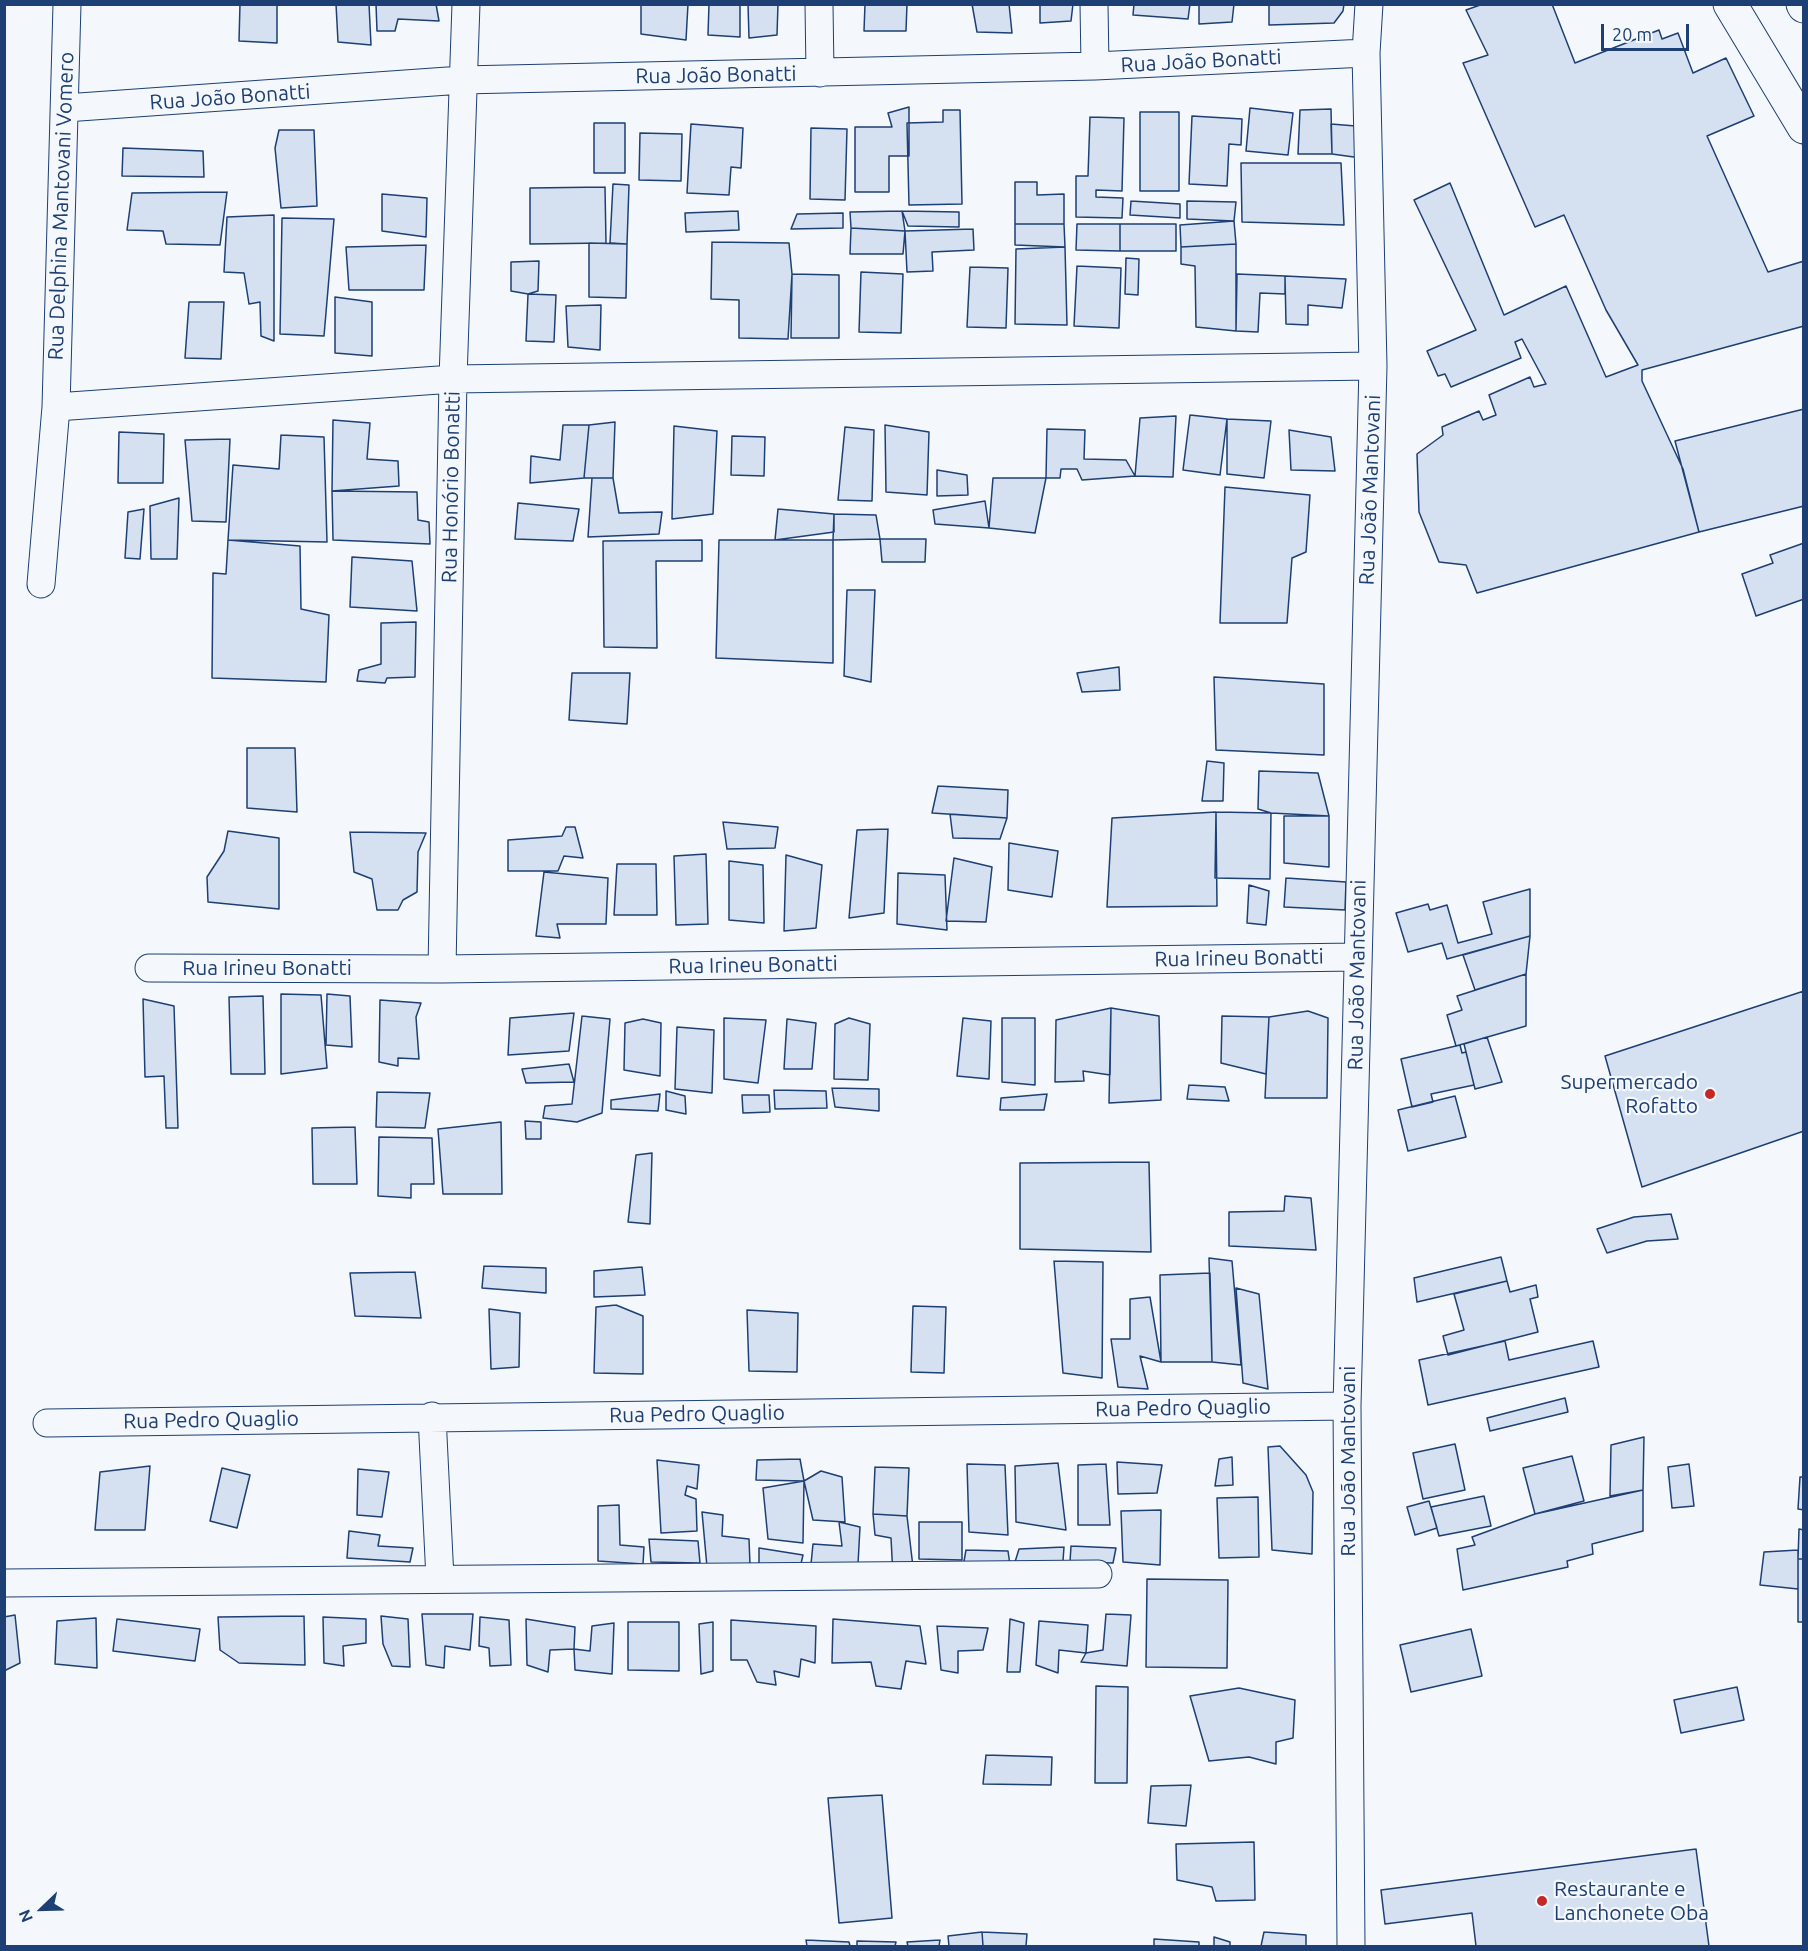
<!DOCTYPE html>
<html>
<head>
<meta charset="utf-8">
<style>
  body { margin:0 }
  #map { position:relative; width:1808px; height:1951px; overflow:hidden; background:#f4f7fb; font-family:Ubuntu,sans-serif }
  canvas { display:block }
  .frame { position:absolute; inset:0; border:6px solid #1d3f73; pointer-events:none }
  .north { position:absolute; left:12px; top:1879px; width:60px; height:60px; -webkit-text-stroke:4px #f4f7fb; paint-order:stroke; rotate:247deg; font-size:16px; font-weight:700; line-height:24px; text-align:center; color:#1d3f73 }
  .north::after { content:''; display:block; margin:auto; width:21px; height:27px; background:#1d3f73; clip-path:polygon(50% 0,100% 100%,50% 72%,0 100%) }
  .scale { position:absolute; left:1601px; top:24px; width:88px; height:27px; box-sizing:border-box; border:3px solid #1d3f73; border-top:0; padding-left:8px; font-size:18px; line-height:21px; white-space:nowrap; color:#1d3f73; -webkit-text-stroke:4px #f4f7fb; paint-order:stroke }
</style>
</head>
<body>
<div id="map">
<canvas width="1808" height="1951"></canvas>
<div class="frame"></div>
<div class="north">N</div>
<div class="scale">20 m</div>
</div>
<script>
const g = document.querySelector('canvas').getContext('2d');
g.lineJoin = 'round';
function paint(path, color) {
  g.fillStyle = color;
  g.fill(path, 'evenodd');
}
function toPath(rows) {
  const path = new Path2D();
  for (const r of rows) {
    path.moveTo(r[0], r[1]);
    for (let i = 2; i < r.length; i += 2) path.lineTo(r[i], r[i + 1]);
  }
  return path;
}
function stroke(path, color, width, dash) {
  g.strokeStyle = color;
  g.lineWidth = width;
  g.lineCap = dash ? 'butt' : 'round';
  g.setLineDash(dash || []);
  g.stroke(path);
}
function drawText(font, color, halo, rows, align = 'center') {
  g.font = font + ' Ubuntu,sans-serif';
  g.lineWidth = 4.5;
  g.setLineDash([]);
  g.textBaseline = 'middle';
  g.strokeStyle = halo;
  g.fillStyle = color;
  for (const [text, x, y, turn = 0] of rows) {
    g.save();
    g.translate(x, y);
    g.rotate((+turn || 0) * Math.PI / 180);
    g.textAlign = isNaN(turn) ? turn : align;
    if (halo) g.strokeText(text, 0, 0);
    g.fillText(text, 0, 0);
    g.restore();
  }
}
const building = toPath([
  [240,4,277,4,277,43,239,41,240,4],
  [336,4,369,4,371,45,338,42,336,4],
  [376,4,436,4,439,21,398,19,395,31,377,31,376,4],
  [641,4,688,4,686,40,641,34,641,4],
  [709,4,740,4,740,37,708,35,709,4],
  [748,4,778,4,777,35,749,38,748,4],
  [865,4,907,4,906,31,864,31,865,4],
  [972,4,1009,4,1012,33,977,32,972,4],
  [1040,4,1073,4,1071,21,1040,23,1040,4],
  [1134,4,1190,4,1188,19,1133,15,1134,4],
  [1199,4,1234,4,1232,22,1199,24,1199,4],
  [1269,4,1344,4,1343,11,1334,23,1269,25,1269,4],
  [1483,4,1552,4,1575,63,1659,30,1662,39,1678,33,1693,73,1726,58,1754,116,1707,136,1768,272,1804,261,1804,326,1642,370,1642,381,1683,469,1699,532,1477,593,1466,565,1439,562,1419,512,1417,454,1443,435,1442,427,1479,411,1483,420,1496,415,1489,395,1530,377,1534,387,1546,384,1522,339,1515,342,1521,358,1451,387,1445,374,1438,376,1427,351,1476,330,1414,200,1450,183,1504,315,1566,286,1606,377,1638,365,1606,310,1564,215,1535,227,1463,63,1488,55,1466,10,1483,4],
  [909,107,909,156,889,156,889,192,855,192,855,127,892,127,888,113,909,107],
  [1250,108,1293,113,1288,155,1246,151,1250,108],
  [1331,109,1332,154,1298,154,1300,110,1331,109],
  [943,110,960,110,962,204,909,205,907,123,943,122,943,110],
  [1140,112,1179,112,1179,191,1140,191,1140,112],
  [1192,116,1242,119,1241,145,1229,144,1227,186,1189,184,1192,116],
  [1090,117,1124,118,1122,191,1096,190,1096,197,1123,198,1122,218,1076,217,1076,176,1088,176,1090,117],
  [594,123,625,123,625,173,594,173,594,123],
  [691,124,743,128,741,168,731,167,729,195,687,193,691,124],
  [1331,124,1368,127,1361,158,1332,154,1331,124],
  [811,128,847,129,845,200,810,199,811,128],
  [279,130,314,130,317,206,281,208,275,148,279,130],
  [640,133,682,134,681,181,639,180,640,133],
  [123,148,203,151,204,177,122,176,123,148],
  [1241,163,1341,163,1344,225,1242,222,1241,163],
  [1015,182,1037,182,1037,195,1064,194,1064,224,1015,224,1015,182],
  [613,184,629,185,627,244,610,243,613,184],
  [605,187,606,243,530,244,530,188,605,187],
  [227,192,220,245,166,244,163,231,127,230,132,193,227,192],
  [382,194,427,198,426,237,382,231,382,194],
  [1131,201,1180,204,1180,218,1130,215,1131,201],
  [1187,201,1236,202,1234,221,1187,219,1187,201],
  [738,211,739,230,686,232,685,213,738,211],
  [902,211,905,231,851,228,850,212,902,211],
  [902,211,959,212,959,227,908,226,902,211],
  [843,213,843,228,791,229,797,214,843,213],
  [274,215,274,341,261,336,260,302,249,304,244,273,224,272,227,217,274,215],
  [282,218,334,219,324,336,280,334,282,218],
  [1234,221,1236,244,1181,247,1180,225,1234,221],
  [1015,224,1064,224,1065,247,1015,245,1015,224],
  [1077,224,1120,224,1120,251,1076,250,1077,224],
  [1120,224,1176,224,1176,251,1120,251,1120,224],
  [851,228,905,231,903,254,850,254,851,228],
  [973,229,974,250,932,252,933,271,907,272,905,231,973,229],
  [712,242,789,243,792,274,788,339,739,338,739,300,711,299,712,242],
  [589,243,627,244,626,298,589,297,589,243],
  [1236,244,1236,331,1196,327,1195,266,1181,264,1181,247,1236,244],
  [426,245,424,290,349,290,346,247,426,245],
  [1065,247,1067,325,1015,324,1016,249,1065,247],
  [1126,258,1139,259,1138,295,1125,294,1126,258],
  [539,261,538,291,528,294,511,291,511,262,539,261],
  [1077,266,1121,268,1119,328,1074,326,1077,266],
  [970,267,1008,268,1006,328,967,327,970,267],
  [861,272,903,274,901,333,859,332,861,272],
  [792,274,839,275,839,338,791,338,792,274],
  [1237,274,1285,276,1285,294,1260,293,1258,332,1236,331,1237,274],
  [1285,276,1346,279,1342,308,1308,305,1308,325,1286,324,1285,276],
  [528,294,556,295,554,342,526,341,528,294],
  [335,297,372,302,372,356,335,353,335,297],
  [189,302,224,302,221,359,185,358,189,302],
  [601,305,600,350,568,347,566,306,601,305],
  [1804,409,1804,506,1699,532,1675,441,1804,409],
  [1190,415,1227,419,1220,475,1183,470,1190,415],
  [1176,416,1173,477,1135,476,1140,418,1176,416],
  [1227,419,1271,421,1264,478,1227,474,1227,419],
  [333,420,370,423,367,459,398,461,399,486,332,491,333,420],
  [615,422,613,478,584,478,589,425,615,422],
  [563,425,589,425,584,478,530,483,531,456,560,460,563,425],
  [885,425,929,432,927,495,886,492,885,425],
  [674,426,717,431,713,514,672,519,674,426],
  [845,427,874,430,872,501,838,500,845,427],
  [1047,429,1085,430,1084,459,1126,460,1135,476,1082,480,1077,469,1061,469,1060,478,1046,478,1047,429],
  [1289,430,1331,437,1335,471,1291,470,1289,430],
  [119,432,164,434,163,483,118,483,119,432],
  [281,435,324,437,327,542,228,540,233,465,279,469,281,435],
  [732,436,765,437,764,476,731,475,732,436],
  [230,439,226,522,192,521,185,440,230,439],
  [937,470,967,475,968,495,937,496,937,470],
  [592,478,613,478,619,513,662,512,659,534,588,537,592,478],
  [993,478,1046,478,1035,533,989,528,993,478],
  [1225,487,1310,495,1306,552,1292,558,1287,623,1220,623,1225,487],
  [332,491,417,492,418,520,429,522,430,544,333,540,332,491],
  [179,498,177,559,151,559,150,506,179,498],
  [985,501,989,528,935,524,933,510,985,501],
  [518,503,579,509,573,541,515,539,518,503],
  [144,509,140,559,125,558,128,512,144,509],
  [778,509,834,514,834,532,775,540,778,509],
  [834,514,876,515,880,539,833,540,834,514],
  [880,539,926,539,925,562,882,562,880,539],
  [228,540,300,546,301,609,329,615,326,682,212,678,213,573,226,574,228,540],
  [702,540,702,561,656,561,657,648,604,647,603,541,702,540],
  [719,540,833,540,833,663,716,658,719,540],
  [1804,543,1804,599,1756,616,1742,574,1773,563,1770,555,1804,543],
  [352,557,412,561,417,611,350,607,352,557],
  [847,590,875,590,871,682,844,676,847,590],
  [416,622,415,677,387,678,385,683,357,681,359,670,381,664,381,623,416,622],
  [1119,667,1120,690,1082,692,1077,673,1119,667],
  [572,673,630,673,627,724,569,720,572,673],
  [1214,677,1324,684,1324,755,1216,750,1214,677],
  [247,748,295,748,297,812,247,808,247,748],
  [1207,761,1224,763,1223,801,1202,801,1207,761],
  [1259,771,1318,773,1329,816,1271,813,1258,809,1259,771],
  [938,786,1008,790,1007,818,932,813,938,786],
  [1216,812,1217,906,1107,907,1112,818,1216,812],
  [1216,812,1271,813,1270,879,1215,878,1216,812],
  [950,814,1007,818,1000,839,953,838,950,814],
  [1284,816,1329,816,1329,867,1284,863,1284,816],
  [723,822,778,827,775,848,727,849,723,822],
  [566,827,575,827,583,858,564,856,558,871,508,871,508,840,562,836,566,827],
  [888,829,884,913,849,918,857,830,888,829],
  [228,831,279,838,279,909,208,902,207,877,224,851,228,831],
  [350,832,426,833,418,852,417,892,403,900,398,910,377,910,372,879,354,872,350,832],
  [1009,843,1058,851,1052,897,1008,890,1009,843],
  [706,854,708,924,676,925,674,856,706,854],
  [786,855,822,865,816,928,784,931,786,855],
  [954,858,992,867,986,922,946,921,954,858],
  [729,861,763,865,764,923,729,920,729,861],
  [617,864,656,864,657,915,614,915,617,864],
  [544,872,608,878,606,924,557,924,560,938,536,936,544,872],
  [898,873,945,875,947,930,897,924,898,873],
  [1286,878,1346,882,1345,910,1284,907,1286,878],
  [1249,885,1269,891,1266,925,1247,923,1249,885],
  [1530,889,1530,936,1447,959,1442,943,1408,952,1396,913,1428,904,1430,910,1447,905,1458,943,1492,934,1483,902,1530,889],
  [1530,936,1526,974,1475,990,1463,955,1530,936],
  [1526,974,1526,1026,1456,1046,1447,1015,1462,1010,1457,996,1526,974],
  [1804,991,1804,1131,1642,1187,1605,1056,1804,991],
  [281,994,321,995,327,1068,281,1074,281,994],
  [327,994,350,996,352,1047,326,1045,327,994],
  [263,996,265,1074,231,1074,229,997,263,996],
  [143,999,174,1006,178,1128,166,1128,164,1076,145,1077,143,999],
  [380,1000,421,1003,416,1017,419,1059,398,1058,398,1066,379,1062,380,1000],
  [1111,1008,1159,1016,1161,1100,1109,1103,1111,1008],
  [1111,1008,1110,1075,1083,1071,1084,1081,1055,1082,1056,1020,1111,1008],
  [1308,1011,1328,1018,1327,1098,1265,1098,1269,1017,1308,1011],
  [574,1013,569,1051,508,1055,510,1018,574,1013],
  [582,1016,610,1019,602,1113,577,1122,543,1118,545,1106,572,1104,582,1016],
  [1222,1016,1269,1017,1266,1074,1221,1063,1222,1016],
  [724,1018,766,1020,758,1083,724,1079,724,1018],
  [849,1018,870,1024,868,1080,834,1079,835,1024,849,1018],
  [963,1018,991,1021,989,1079,957,1076,963,1018],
  [1002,1018,1035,1018,1035,1085,1002,1082,1002,1018],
  [643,1019,661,1023,660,1076,624,1070,625,1023,643,1019],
  [787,1019,816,1023,812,1069,784,1069,787,1019],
  [677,1027,714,1030,712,1093,675,1089,677,1027],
  [1487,1037,1502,1082,1475,1089,1464,1044,1487,1037],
  [1460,1045,1462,1053,1466,1052,1474,1085,1431,1094,1433,1102,1412,1107,1401,1059,1460,1045],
  [569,1064,574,1082,526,1083,522,1069,569,1064],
  [1189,1085,1225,1087,1229,1101,1187,1099,1189,1085],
  [832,1088,879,1089,879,1111,835,1107,832,1088],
  [774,1090,826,1091,827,1108,775,1109,774,1090],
  [666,1091,685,1096,686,1114,666,1110,666,1091],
  [377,1092,430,1093,425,1128,376,1127,377,1092],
  [660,1094,658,1111,611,1109,611,1100,660,1094],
  [1047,1094,1044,1110,1000,1110,1001,1098,1047,1094],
  [742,1095,769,1095,770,1112,743,1113,742,1095],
  [1455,1096,1466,1137,1408,1151,1398,1110,1455,1096],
  [525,1121,541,1122,541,1139,526,1139,525,1121],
  [501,1122,502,1194,443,1194,438,1129,501,1122],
  [355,1127,357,1184,313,1184,312,1128,355,1127],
  [379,1137,432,1138,434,1184,411,1184,411,1198,378,1196,379,1137],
  [652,1153,650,1224,628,1222,636,1155,652,1153],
  [1149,1162,1151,1252,1020,1249,1020,1163,1149,1162],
  [1285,1196,1311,1198,1316,1250,1229,1246,1229,1212,1284,1211,1285,1196],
  [1671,1214,1678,1239,1647,1241,1607,1253,1597,1229,1634,1217,1671,1214],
  [1501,1257,1507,1281,1417,1302,1414,1278,1501,1257],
  [1209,1258,1232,1261,1241,1365,1212,1362,1209,1258],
  [1054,1261,1103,1262,1102,1378,1063,1373,1054,1261],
  [484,1266,546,1268,546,1293,482,1288,484,1266],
  [642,1267,645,1295,594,1297,594,1271,642,1267],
  [415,1272,421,1318,355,1316,350,1273,415,1272],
  [1210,1273,1212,1362,1161,1362,1160,1275,1210,1273],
  [1507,1281,1510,1292,1536,1285,1538,1297,1530,1299,1538,1332,1448,1355,1443,1336,1464,1330,1454,1294,1507,1281],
  [1236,1288,1259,1294,1268,1389,1243,1383,1236,1288],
  [1150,1297,1161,1362,1140,1356,1148,1389,1118,1387,1111,1339,1130,1339,1130,1299,1150,1297],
  [616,1305,643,1316,643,1374,594,1373,596,1307,616,1305],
  [913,1306,946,1307,944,1373,911,1372,913,1306],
  [489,1309,520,1313,519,1367,491,1369,489,1309],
  [747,1310,798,1313,797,1372,749,1371,747,1310],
  [1505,1341,1509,1360,1593,1341,1599,1367,1428,1405,1419,1360,1505,1341],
  [1565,1398,1568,1412,1490,1431,1487,1418,1565,1398],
  [1644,1437,1643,1490,1610,1496,1611,1445,1644,1437],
  [1455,1444,1465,1490,1423,1499,1413,1453,1455,1444],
  [1280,1446,1306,1475,1313,1492,1312,1554,1272,1550,1268,1447,1280,1446],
  [1572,1456,1584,1501,1535,1514,1523,1468,1572,1456],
  [1232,1457,1233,1485,1215,1486,1219,1459,1232,1457],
  [800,1459,804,1481,756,1480,757,1460,800,1459],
  [657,1460,699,1465,697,1489,687,1486,685,1495,696,1499,697,1531,661,1533,657,1460],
  [1117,1462,1162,1465,1157,1493,1118,1494,1117,1462],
  [1058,1463,1066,1530,1016,1522,1015,1466,1058,1463],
  [967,1464,1005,1465,1008,1535,969,1532,967,1464],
  [1106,1464,1110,1525,1078,1525,1078,1465,1106,1464],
  [1689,1464,1694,1506,1672,1508,1668,1467,1689,1464],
  [150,1466,145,1530,95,1530,100,1472,150,1466],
  [875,1467,909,1468,907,1516,873,1514,875,1467],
  [222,1468,250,1475,237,1528,210,1521,222,1468],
  [358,1469,389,1472,382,1517,357,1515,358,1469],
  [821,1471,842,1477,845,1522,813,1520,804,1481,821,1471],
  [1800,1477,1804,1477,1804,1510,1798,1509,1800,1477],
  [804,1481,803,1543,768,1539,763,1488,804,1481],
  [1643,1490,1643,1531,1592,1544,1593,1554,1567,1561,1568,1567,1463,1590,1457,1549,1475,1545,1472,1537,1535,1514,1643,1490],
  [1484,1496,1491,1526,1439,1536,1431,1507,1484,1496],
  [1258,1497,1259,1557,1219,1558,1217,1498,1258,1497],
  [1429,1501,1437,1528,1415,1535,1407,1507,1429,1501],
  [619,1505,620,1545,644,1547,643,1564,598,1561,598,1506,619,1505],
  [1161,1510,1160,1565,1123,1562,1121,1511,1161,1510],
  [702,1512,723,1515,722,1536,749,1539,750,1565,707,1567,702,1512],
  [873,1514,907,1516,913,1567,893,1576,891,1538,875,1535,873,1514],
  [839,1522,860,1527,858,1564,811,1564,813,1544,842,1546,839,1522],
  [919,1522,962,1522,962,1560,919,1559,919,1522],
  [1799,1529,1804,1530,1804,1559,1798,1559,1799,1529],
  [349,1531,380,1535,378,1546,413,1548,410,1562,347,1558,349,1531],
  [649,1539,698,1541,700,1563,651,1562,649,1539],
  [1071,1546,1116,1548,1113,1563,1070,1562,1071,1546],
  [1064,1547,1063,1561,1015,1562,1019,1549,1064,1547],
  [759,1548,803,1555,800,1568,759,1566,759,1548],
  [966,1550,1008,1551,1010,1565,963,1567,966,1550],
  [1798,1550,1798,1589,1760,1585,1764,1552,1798,1550],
  [1798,1559,1804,1559,1804,1622,1798,1622,1798,1559],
  [1147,1579,1228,1580,1227,1668,1146,1667,1147,1579],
  [422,1614,473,1614,470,1650,445,1646,444,1668,426,1665,422,1614],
  [1106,1614,1131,1615,1127,1666,1081,1662,1086,1653,1103,1650,1106,1614],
  [15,1615,20,1663,4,1671,4,1617,15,1615],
  [304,1616,305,1665,239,1663,220,1650,218,1617,304,1616],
  [381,1616,408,1619,410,1667,392,1666,383,1644,381,1616],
  [323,1617,366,1619,366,1643,343,1646,344,1666,324,1663,323,1617],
  [480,1617,509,1620,511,1665,490,1666,489,1648,479,1646,480,1617],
  [96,1618,97,1668,55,1664,57,1621,96,1618],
  [117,1619,200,1629,195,1661,113,1651,117,1619],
  [526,1619,575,1627,574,1649,550,1650,548,1672,527,1665,526,1619],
  [833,1619,920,1626,926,1664,906,1661,901,1689,876,1686,871,1662,832,1663,833,1619],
  [1010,1619,1024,1623,1020,1672,1007,1672,1010,1619],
  [731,1620,816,1626,815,1663,801,1659,799,1677,774,1671,776,1685,757,1682,747,1660,731,1660,731,1620],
  [1039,1621,1088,1625,1086,1653,1059,1650,1058,1673,1036,1665,1039,1621],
  [628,1622,679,1622,679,1671,628,1670,628,1622],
  [713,1622,713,1671,701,1674,699,1624,713,1622],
  [614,1623,612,1674,575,1670,574,1649,590,1651,592,1626,614,1623],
  [937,1626,988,1628,983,1650,958,1651,958,1673,941,1670,937,1626],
  [1471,1629,1482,1676,1411,1692,1400,1645,1471,1629],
  [1096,1686,1128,1687,1127,1783,1095,1783,1096,1686],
  [1737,1687,1744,1720,1681,1733,1674,1700,1737,1687],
  [1239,1688,1295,1700,1293,1738,1276,1742,1276,1764,1249,1757,1209,1761,1190,1696,1239,1688],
  [986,1755,1052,1757,1051,1785,983,1784,986,1755],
  [1191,1785,1186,1826,1148,1823,1151,1786,1191,1785],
  [882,1795,892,1918,839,1923,828,1798,882,1795],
  [1254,1842,1255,1900,1216,1901,1212,1887,1177,1880,1176,1844,1254,1842],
  [1696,1849,1709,1946,1476,1946,1472,1913,1385,1924,1381,1890,1696,1849],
  [982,1932,983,1946,949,1946,948,1936,982,1932],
  [982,1932,1027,1934,1026,1946,983,1946,982,1932],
  [1264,1932,1306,1935,1306,1946,1261,1946,1264,1932],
  [1214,1937,1230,1942,1230,1946,1214,1946,1214,1937],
  [1154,1939,1199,1942,1199,1946,1154,1946,1154,1939],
  [806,1940,849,1942,850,1946,807,1946,806,1940],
  [940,1940,939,1946,908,1946,907,1942,940,1940],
  [857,1941,896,1942,895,1946,857,1946,857,1941]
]);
const minor = toPath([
  [819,4,820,73],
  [1094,4,1095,66],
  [65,108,462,80,1095,66,1366,53],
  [56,407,67,4],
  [41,584,56,407,453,379,1373,366],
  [149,968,442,969,1357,957],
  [442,969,453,379,466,4],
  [432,1416,440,1579],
  [47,1423,1347,1406],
  [4,1583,1098,1574],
  [1351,1946,1347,1406,1373,366,1366,53,1369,4]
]);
const secondary = toPath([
  [1730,4,1804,127],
  [1803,4,1804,6]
]);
const markers = [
  [1710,1094,6,"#c62828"],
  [1542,1901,6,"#c62828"]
];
const streetNames = [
  ["Rua João Bonatti",1201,61,-3],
  ["Rua João Bonatti",716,75,-1],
  ["Rua João Bonatti",230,97,-4],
  ["Rua Delphina Mantovani Vomero",61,206,-88],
  ["Rua Honório Bonatti",451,487,-89],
  ["Rua João Mantovani",1370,490,-88],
  ["Rua Irineu Bonatti",1239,958,-1],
  ["Rua Irineu Bonatti",753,965,-1],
  ["Rua Irineu Bonatti",267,968],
  ["Rua João Mantovani",1357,975,-89],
  ["Rua Pedro Quaglio",1183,1408,-1],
  ["Rua Pedro Quaglio",697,1414,-1],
  ["Rua Pedro Quaglio",211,1420,-1],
  ["Rua João Mantovani",1348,1461,-90]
];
const poiNames = [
  ["Supermercado",1698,1082],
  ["Rofatto",1698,1106],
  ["Restaurante e",1554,1889,"left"],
  ["Lanchonete Oba",1554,1913,"left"]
];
paint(building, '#d5e0f0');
stroke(building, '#1d3f73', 1.5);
stroke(minor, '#1d3f73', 29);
stroke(secondary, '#1d3f73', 35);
stroke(minor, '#f4f7fb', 27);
stroke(secondary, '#f4f7fb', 33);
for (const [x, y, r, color] of markers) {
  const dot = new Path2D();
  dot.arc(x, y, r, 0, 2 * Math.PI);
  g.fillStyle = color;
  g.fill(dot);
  stroke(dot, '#f4f7fb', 2);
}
drawText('21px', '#1d3f73', '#f4f7fb', streetNames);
drawText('21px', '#1d3f73', '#f4f7fb', poiNames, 'right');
</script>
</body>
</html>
